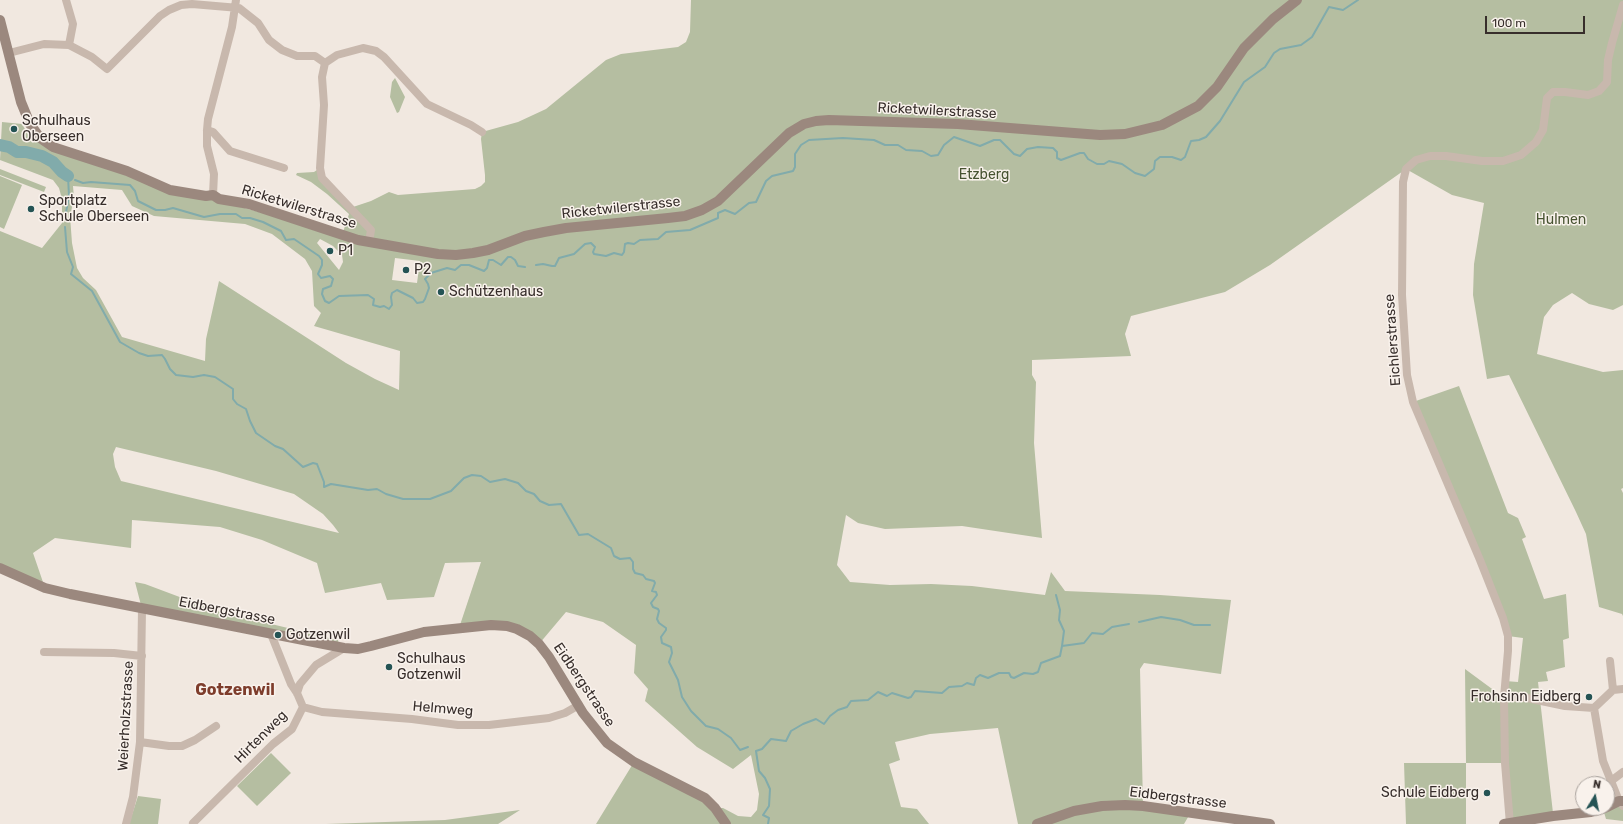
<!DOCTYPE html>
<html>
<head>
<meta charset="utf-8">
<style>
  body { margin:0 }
  #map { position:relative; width:1623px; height:824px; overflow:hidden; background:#f1e8e0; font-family:Rubik,sans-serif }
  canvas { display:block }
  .north { position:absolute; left:1575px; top:776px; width:40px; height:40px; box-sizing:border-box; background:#f9f2ec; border:1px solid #aba49f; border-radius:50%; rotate:10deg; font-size:11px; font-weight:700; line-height:16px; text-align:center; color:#372e2b }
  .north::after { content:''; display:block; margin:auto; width:14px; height:18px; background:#245354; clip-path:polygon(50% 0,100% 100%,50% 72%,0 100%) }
  .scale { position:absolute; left:1485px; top:16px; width:100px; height:18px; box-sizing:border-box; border:2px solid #372e2b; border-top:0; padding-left:5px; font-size:12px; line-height:14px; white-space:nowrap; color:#372e2b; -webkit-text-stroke:3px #f9f2ec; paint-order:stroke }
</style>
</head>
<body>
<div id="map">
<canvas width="1623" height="824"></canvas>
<div class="north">N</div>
<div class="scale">100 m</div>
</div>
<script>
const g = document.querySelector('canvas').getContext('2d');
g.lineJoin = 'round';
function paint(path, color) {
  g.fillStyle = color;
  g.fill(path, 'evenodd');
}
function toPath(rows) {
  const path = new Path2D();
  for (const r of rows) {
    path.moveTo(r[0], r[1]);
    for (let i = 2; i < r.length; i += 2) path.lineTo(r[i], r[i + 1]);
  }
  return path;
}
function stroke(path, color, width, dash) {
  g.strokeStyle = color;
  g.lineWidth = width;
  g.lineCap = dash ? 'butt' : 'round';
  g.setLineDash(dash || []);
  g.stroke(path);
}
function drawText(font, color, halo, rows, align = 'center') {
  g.font = font + ' Rubik,sans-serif';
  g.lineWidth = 3;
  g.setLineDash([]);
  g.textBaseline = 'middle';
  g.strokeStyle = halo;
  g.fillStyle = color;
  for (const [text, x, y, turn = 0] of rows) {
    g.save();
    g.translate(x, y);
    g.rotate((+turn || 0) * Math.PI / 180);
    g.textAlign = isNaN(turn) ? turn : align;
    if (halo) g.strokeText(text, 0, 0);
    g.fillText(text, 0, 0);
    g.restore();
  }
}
const green = toPath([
  [691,0,1623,0,1623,305,1613,310,1589,304,1572,293,1553,305,1544,317,1537,354,1603,372,1623,370,1623,488,1621,489,1623,493,1623,616,1622,614,1599,607,1586,534,1576,512,1509,375,1487,379,1473,295,1474,264,1484,203,1452,195,1406,169,1270,265,1225,292,1131,316,1125,334,1131,356,1032,360,1032,375,1036,382,1034,443,1042,538,962,526,885,529,858,523,846,515,837,565,850,582,890,585,931,584,972,586,1045,595,1051,572,1065,591,1160,595,1231,600,1221,674,1144,663,1140,669,1143,805,1191,812,1184,824,1018,824,998,728,930,734,895,742,900,760,889,764,901,807,917,809,929,824,596,824,634,762,715,808,723,808,738,816,751,817,757,810,759,794,751,755,733,769,697,747,645,701,648,689,634,673,636,645,603,622,566,612,539,644,517,629,459,628,481,562,445,563,434,597,387,600,381,583,325,593,317,563,262,540,220,527,132,520,131,548,55,538,33,553,45,588,0,568,0,231,42,248,62,223,62,199,59,188,53,180,0,160,2,122,22,124,29,136,40,138,151,182,342,235,349,214,327,194,311,182,296,175,297,173,314,172,320,168,322,178,350,208,371,201,389,192,398,195,475,189,481,186,485,182,485,175,481,139,482,132,518,122,546,109,606,60,621,54,678,47,686,42,690,32],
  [73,186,122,190,132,206,154,216,245,224,272,234,305,259,312,271,314,306,321,313,314,326,400,351,399,390,375,379,346,363,219,281,206,339,205,361,122,337,96,290,83,278,77,268,72,243,70,216,74,198],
  [320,239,333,246,342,255,343,262,339,270,317,243],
  [395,258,420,261,417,283,392,280],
  [116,447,216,471,294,494,323,514,333,525,339,533,121,481,115,467,113,454],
  [395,78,405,97,399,112,397,113,390,97,392,82],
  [0,169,46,187,44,192,0,175],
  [0,176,22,185,4,229,0,227],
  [1459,386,1508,513,1518,518,1526,537,1522,539,1544,599,1566,594,1569,638,1563,640,1565,667,1546,672,1548,681,1538,682,1553,813,1510,823,1505,763,1466,763,1466,824,1406,824,1404,763,1466,763,1465,669,1503,697,1505,681,1518,682,1523,638,1508,636,1413,402],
  [135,582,145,584,217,611,338,640,339,647,142,609],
  [271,753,291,773,257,806,237,786],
  [138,796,161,799,158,824,129,824],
  [1623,801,1623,821,1606,819,1603,809],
  [520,810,498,824,326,824,445,820]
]);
const stream = toPath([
  [75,180,83,183,91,182,130,185,135,191,138,201,156,210,165,210,173,208,204,217,220,214,236,214,242,218,250,218,263,222,281,231,286,240,294,239,319,256,322,260,322,265,318,274,321,278,330,276,333,279,331,286,323,289,322,294,325,301,329,303,339,296,368,295,374,299,373,305,380,307,384,306,389,309,392,305,391,297,392,293,397,290,413,298,417,303,423,302,425,299,429,288,428,284,425,279,431,273,447,268,455,270,461,265,469,265,484,271,487,268,489,260,493,260,501,265,508,257,511,257,515,260,518,266,525,267],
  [65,218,69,196,68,176],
  [65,227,67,252,73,267,71,274,92,291,120,342,139,353,148,356,162,355,165,359,170,369,176,375,193,377,204,375,215,377,233,389,233,399,237,404,246,409,250,421,256,433,275,446,283,449,303,467,313,463,317,464,324,482,324,487,331,484,368,490,377,489,386,494,403,499,430,499,451,491,464,478,472,475,481,476,490,482,505,479,518,483,526,491,534,494,540,501,549,505,561,504,579,535,588,534,611,548,614,556,620,559,630,558,633,562,633,569,635,573,643,575,646,579,654,581,655,583,652,591,656,592,657,595,651,603,653,607,658,609,659,611,657,619,659,623,666,628,666,630,661,637,662,643,671,647,672,653,669,662,678,680,682,697,691,711,706,726,718,729,731,738,740,750,748,747],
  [536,265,543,264,552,266,555,266,559,258,574,254,585,244,591,243,595,247,593,252,594,254,606,256,614,253,622,255,624,252,625,244,628,243,634,244,640,240,658,239,666,232,690,230,718,218,718,213,725,210,735,214,749,203,756,202,766,181,772,176,793,171,795,167,795,154,801,145,809,140,843,138,874,140,885,145,898,145,906,150,922,151,931,156,938,155,944,145,954,137,980,146,994,140,1000,140,1014,154,1020,156,1027,149,1038,147,1053,148,1057,152,1057,158,1061,160,1080,153,1084,153,1088,159,1097,164,1104,164,1109,161,1122,164,1135,173,1145,176,1154,169,1155,161,1160,157,1172,157,1181,160,1185,157,1191,141,1199,140,1206,137,1220,121,1244,82,1265,67,1274,53,1280,49,1301,45,1312,37,1329,7,1343,10,1358,0],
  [1056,595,1060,610,1059,620,1064,631,1062,646],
  [1139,622,1161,617,1180,620,1194,625,1210,625],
  [768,824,769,818,763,815,769,806,770,789,765,778,759,771,756,751,762,749,771,739,786,741,791,731,803,724,816,719,824,724,830,716,838,710,847,707,851,701,868,700,878,692,887,696,892,693,908,698,911,697,915,691,942,693,949,687,962,686,967,683,974,685,976,678,980,675,988,678,999,673,1009,673,1011,677,1014,678,1024,673,1033,674,1038,672,1041,663,1060,656,1062,646,1084,643,1092,633,1103,634,1112,627,1129,624]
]);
const river = toPath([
  [0,145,9,147,17,152,26,152,42,156,53,162,62,172,68,176]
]);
const street = toPath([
  [66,0,73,24,69,45],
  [9,53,44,44,69,45,92,57,107,69,160,16,169,10,181,5,192,4,239,8,258,23,269,40,282,50,297,56,315,56,325,63],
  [207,130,213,132,230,151,284,168],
  [213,195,214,174,207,146,207,130,208,119,232,27,236,0],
  [369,242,371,230,322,178,320,168,324,105,322,77,325,63,337,55,363,48,376,51,384,57,427,104,471,125,482,132],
  [44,652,114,653,142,656],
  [1613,690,1623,689],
  [297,693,300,684,316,665,344,648],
  [1504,697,1527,698,1565,706,1594,708],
  [303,707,322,712,412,719,458,725,489,725,549,718,565,713,579,705],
  [1594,708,1603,761,1619,801,1623,806],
  [1594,708,1613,690,1610,661],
  [140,742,169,746,182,746,195,740,216,726],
  [1611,781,1623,772],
  [193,823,273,744,292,729,303,707,297,693,291,684,271,634],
  [126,824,133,797,140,742,142,609],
  [1510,824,1505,763,1504,697,1508,651,1508,636,1503,618,1480,560,1413,402,1407,375,1402,295,1403,182,1406,169,1416,160,1430,156,1446,156,1482,161,1503,161,1521,155,1536,142,1543,130,1547,98,1553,92,1565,92,1588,95,1599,91,1607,82,1608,60,1612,43,1623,5]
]);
const secondary = toPath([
  [0,20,21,102,30,124,40,138,53,147,127,171,170,190,206,196,213,195,219,199,249,204,358,240,438,254,456,255,473,253,488,250,525,236,544,232,566,228,668,218,685,216,702,210,718,201,789,133,804,124,816,121,829,120,958,124,1100,135,1125,134,1162,125,1198,106,1217,87,1244,48,1273,19,1297,0],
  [0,568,45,588,70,594,344,648,358,649,371,646,424,632,491,625,507,626,517,629,530,636,539,644,549,657,583,713,607,743,634,762,705,798,715,808,726,824],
  [1607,807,1619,801,1623,801],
  [1037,824,1074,811,1102,806,1125,805,1143,806,1270,824],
  [1504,824,1553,816,1591,812,1605,808]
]);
const markers = [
  [14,129,4,"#245354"],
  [31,209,4,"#245354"],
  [330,251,4,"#245354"],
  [406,270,4,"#245354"],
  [441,292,4,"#245354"],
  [278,635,4,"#245354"],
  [389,667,4,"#245354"],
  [1589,697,4,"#245354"],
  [1487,793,4,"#245354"]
];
const streetNames = [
  ["Ricketwilerstrasse",937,111,3],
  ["Ricketwilerstrasse",299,207,17],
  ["Ricketwilerstrasse",621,208,-6],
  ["Eichlerstrasse",1393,340,-94],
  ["Eidbergstrasse",227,611,11],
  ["Eidbergstrasse",584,685,56],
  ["Helmweg",443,709,5],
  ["Weierholzstrasse",126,716,-87],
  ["Hirtenweg",261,737,-45],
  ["Eidbergstrasse",1178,798,7]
];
const poiNames = [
  ["Schulhaus",22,121],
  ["Oberseen",22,137],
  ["Sportplatz",39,201],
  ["Schule Oberseen",39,217],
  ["P1",338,251],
  ["P2",414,270],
  ["Schützenhaus",449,292],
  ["Gotzenwil",286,635],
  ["Schulhaus",397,659],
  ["Gotzenwil",397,675],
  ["Frohsinn Eidberg",1581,697,"right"],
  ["Schule Eidberg",1479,793,"right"]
];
const parkNames = [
  ["Etzberg",984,175],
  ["Hulmen",1561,220]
];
const quarterNames = [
  ["Gotzenwil",235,690]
];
paint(green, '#b5bea1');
stroke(stream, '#81abab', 2);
stroke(river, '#81abab', 12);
stroke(street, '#c8b8ad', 8);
stroke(secondary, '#9b887e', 10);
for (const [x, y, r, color] of markers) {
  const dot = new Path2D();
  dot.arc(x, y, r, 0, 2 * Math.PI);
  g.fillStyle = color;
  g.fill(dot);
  stroke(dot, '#f9f2ec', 1.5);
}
drawText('14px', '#372e2b', '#f9f2ec', streetNames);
drawText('14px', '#372e2b', '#f9f2ec', poiNames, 'left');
drawText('14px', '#475331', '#f9f2ec', parkNames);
drawText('bold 16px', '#7e3d2c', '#f9f2ec', quarterNames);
</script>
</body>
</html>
